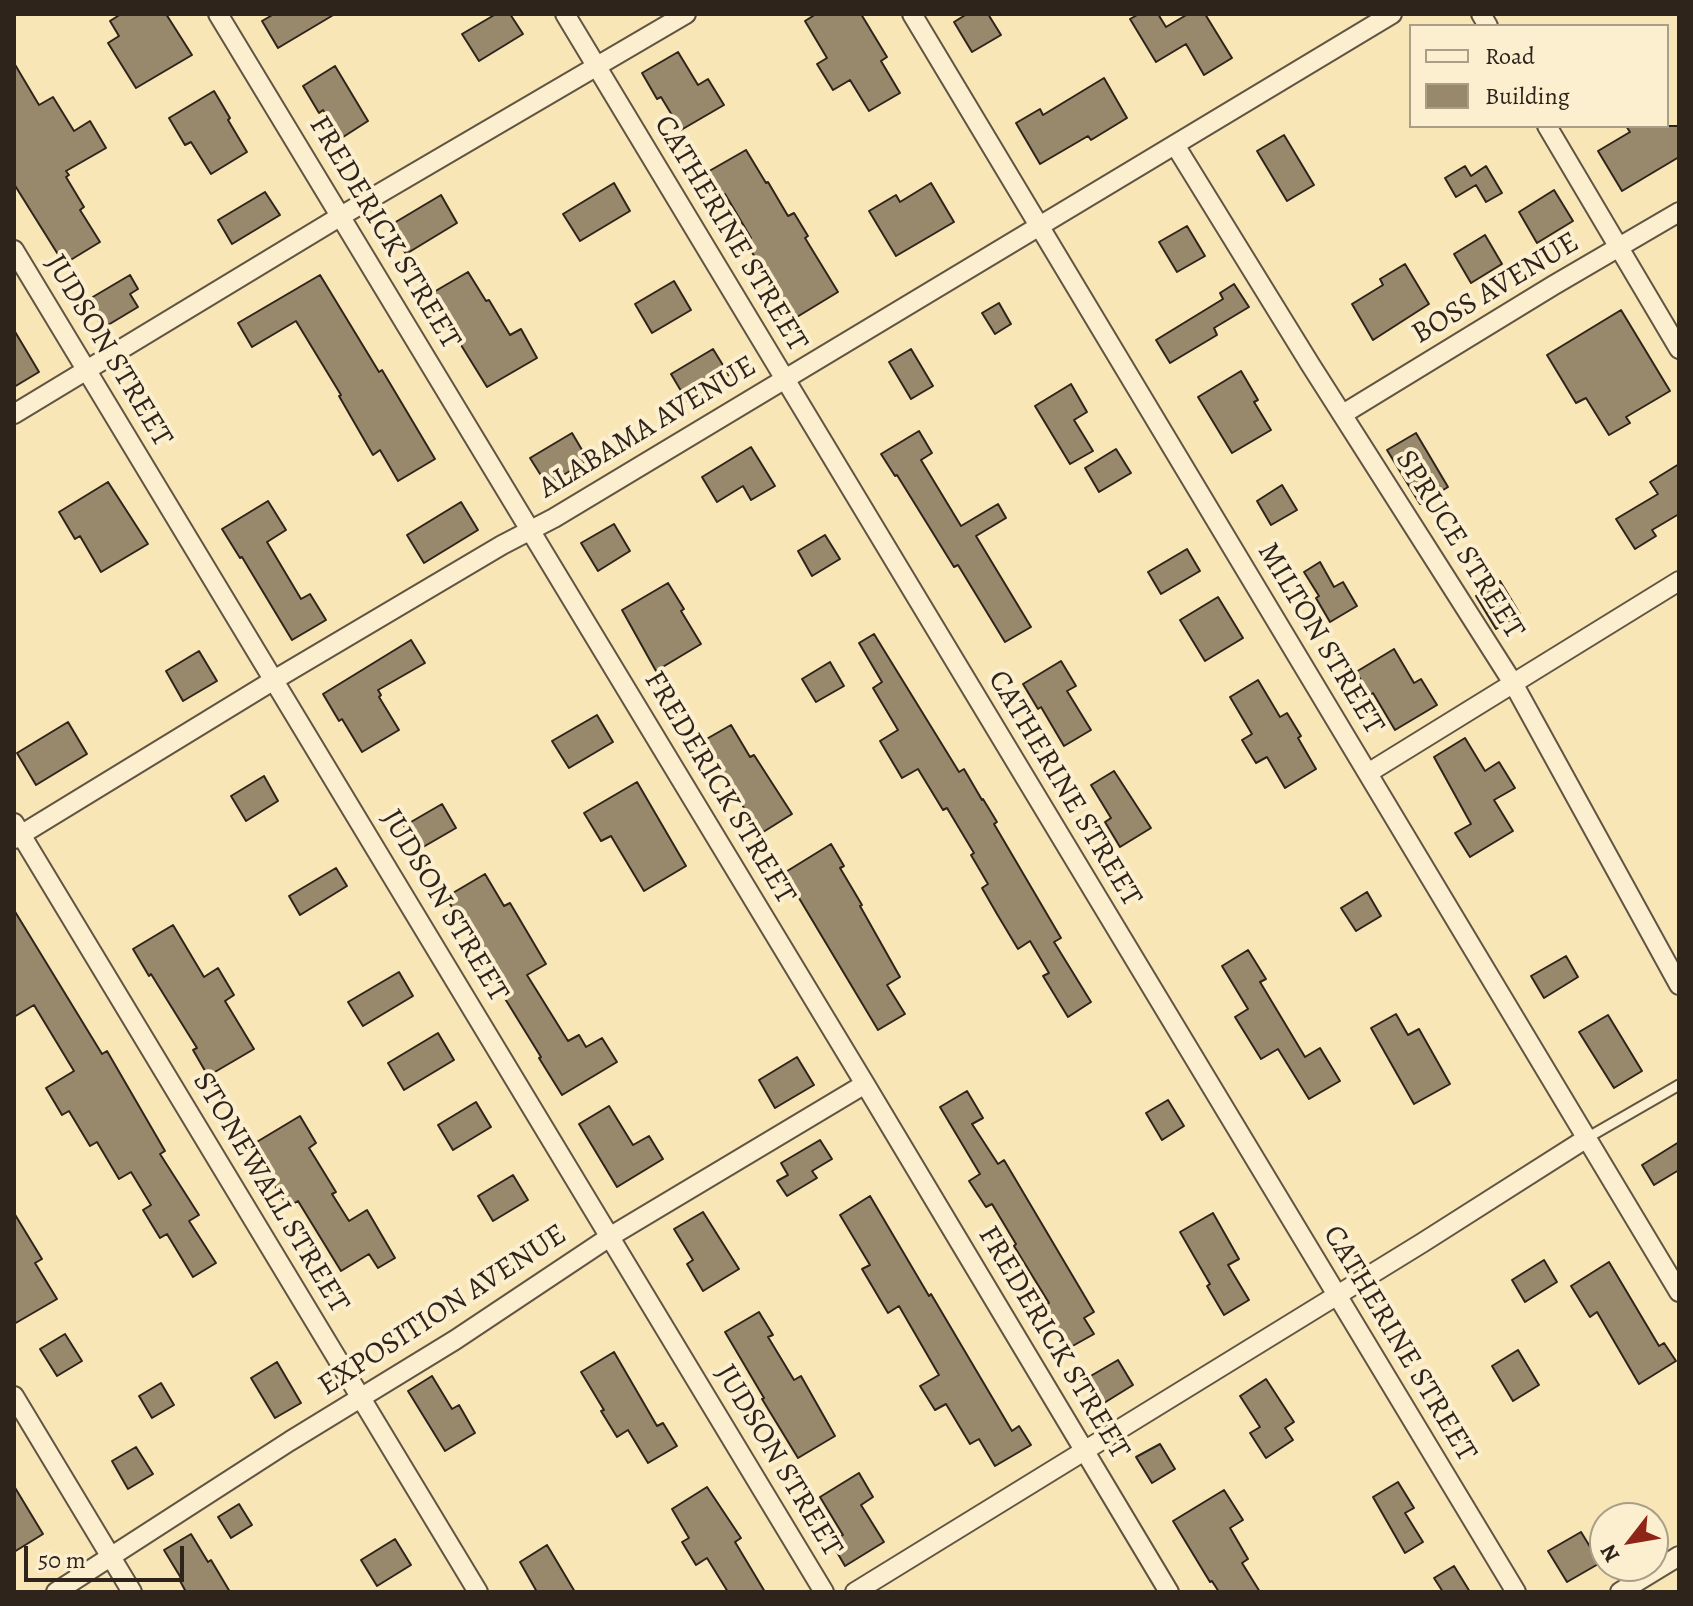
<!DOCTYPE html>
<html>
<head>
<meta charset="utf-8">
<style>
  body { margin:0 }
  #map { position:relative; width:1693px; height:1606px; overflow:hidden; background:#f9e6b7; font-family:Alegreya,serif }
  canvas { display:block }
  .frame { position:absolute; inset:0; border:16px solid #2f241c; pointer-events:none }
  .legend { position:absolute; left:1409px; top:24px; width:260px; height:104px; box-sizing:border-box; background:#fbefd0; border:2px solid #a99e88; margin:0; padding:10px 14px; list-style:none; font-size:24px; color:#2f241c }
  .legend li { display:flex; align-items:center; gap:16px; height:40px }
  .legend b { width:40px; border:2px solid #a99e88 }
  .north { position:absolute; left:1589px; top:1502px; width:80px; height:80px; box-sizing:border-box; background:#fbefd0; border:2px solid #a99e88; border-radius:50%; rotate:239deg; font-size:22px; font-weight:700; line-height:32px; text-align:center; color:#2f241c }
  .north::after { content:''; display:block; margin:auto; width:28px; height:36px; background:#8f2418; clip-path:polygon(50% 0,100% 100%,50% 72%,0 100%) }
  .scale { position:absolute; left:24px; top:1546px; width:160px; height:36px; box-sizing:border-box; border:4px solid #2f241c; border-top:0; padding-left:10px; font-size:24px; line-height:28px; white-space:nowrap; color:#2f241c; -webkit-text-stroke:6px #fbefd0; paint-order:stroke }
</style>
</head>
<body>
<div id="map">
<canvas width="1693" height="1606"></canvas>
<div class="frame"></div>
<ul class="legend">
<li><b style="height:10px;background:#fbefd0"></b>Road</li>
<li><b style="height:22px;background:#98896d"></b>Building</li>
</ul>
<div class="north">N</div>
<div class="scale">50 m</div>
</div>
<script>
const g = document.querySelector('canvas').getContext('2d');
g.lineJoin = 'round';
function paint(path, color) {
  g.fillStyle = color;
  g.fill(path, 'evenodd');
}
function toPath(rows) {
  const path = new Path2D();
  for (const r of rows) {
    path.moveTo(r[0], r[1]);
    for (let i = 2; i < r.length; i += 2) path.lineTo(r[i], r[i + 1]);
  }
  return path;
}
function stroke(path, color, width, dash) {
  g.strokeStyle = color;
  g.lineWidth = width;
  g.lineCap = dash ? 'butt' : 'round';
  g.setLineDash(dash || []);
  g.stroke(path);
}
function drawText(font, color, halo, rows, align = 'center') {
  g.font = font + ' Alegreya,serif';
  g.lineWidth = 8;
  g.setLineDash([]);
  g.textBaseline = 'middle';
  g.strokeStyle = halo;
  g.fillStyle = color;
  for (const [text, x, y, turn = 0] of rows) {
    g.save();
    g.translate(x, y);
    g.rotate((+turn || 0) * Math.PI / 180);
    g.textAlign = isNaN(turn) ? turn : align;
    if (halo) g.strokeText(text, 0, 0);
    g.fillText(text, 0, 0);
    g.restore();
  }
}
const building = toPath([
  [121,14,166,14,192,55,136,88,108,43,119,36,110,21,121,14],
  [274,14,335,14,278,48,262,21,274,14],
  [496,14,510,14,523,34,479,61,462,34,496,14],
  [816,14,861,14,887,57,881,61,900,93,869,111,850,80,833,90,817,64,827,58,805,21,816,14],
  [967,14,988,14,1001,35,972,52,954,22,967,14],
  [1139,14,1158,14,1166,27,1188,14,1205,14,1232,58,1204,75,1186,44,1156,62,1130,19,1139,14],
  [678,52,698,85,708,79,724,105,681,130,661,97,657,99,642,73,678,52],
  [14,63,39,105,53,97,74,131,90,121,106,148,66,171,69,175,66,177,84,207,80,210,100,242,64,264,14,184,14,63],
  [335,66,368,121,340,139,323,110,319,113,303,86,335,66],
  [1104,78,1127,118,1091,140,1088,136,1040,164,1016,123,1040,109,1043,115,1104,78],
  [214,91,230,118,228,120,247,152,211,174,191,142,185,145,169,118,214,91],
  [1626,126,1679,126,1679,157,1622,191,1598,151,1630,132,1626,126],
  [1284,135,1314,185,1287,201,1257,151,1284,135],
  [746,150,766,183,768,182,788,216,794,213,808,236,805,238,838,292,792,320,746,242,751,238,725,194,719,198,704,174,746,150],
  [1465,166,1471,176,1486,166,1502,193,1486,202,1476,185,1456,197,1445,178,1465,166],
  [614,183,630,211,580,241,563,214,614,183],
  [931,183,954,222,896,256,869,211,896,195,900,202,931,183],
  [1554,190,1573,221,1537,243,1519,212,1554,190],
  [265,192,280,215,232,244,218,220,265,192],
  [441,195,457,223,406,254,389,226,441,195],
  [1187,226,1205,256,1177,272,1159,242,1187,226],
  [1485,235,1502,264,1471,283,1454,254,1485,235],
  [1405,264,1429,304,1373,340,1352,304,1383,285,1380,279,1405,264],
  [468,272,486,301,489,300,510,335,521,329,537,358,487,387,448,324,450,323,432,293,468,272],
  [130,275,138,289,130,294,138,307,103,328,86,301,130,275],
  [320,275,379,372,382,370,435,459,398,481,380,450,373,455,339,396,341,395,296,321,252,347,238,323,320,275],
  [674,281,691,310,652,333,635,304,674,281],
  [1234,284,1249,307,1214,328,1217,335,1170,363,1156,340,1223,299,1220,293,1234,284],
  [999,303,1011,324,995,334,982,313,999,303],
  [1621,310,1670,391,1626,417,1630,423,1609,435,1586,398,1576,403,1547,355,1621,310],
  [14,330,39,372,14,387,14,330],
  [713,349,729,375,687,401,671,374,713,349],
  [911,349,933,386,911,399,889,362,911,349],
  [1241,371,1258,400,1254,402,1271,430,1232,453,1198,397,1241,371],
  [1071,384,1087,412,1074,420,1093,451,1070,464,1035,406,1071,384],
  [919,431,932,453,921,460,961,526,998,504,1006,518,976,536,1031,627,1005,642,958,565,954,567,897,475,895,476,881,454,919,431],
  [572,433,588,460,547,485,530,458,572,433],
  [1416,433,1448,487,1420,504,1387,450,1416,433],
  [751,447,775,486,751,500,743,486,717,502,702,477,751,447],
  [1116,449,1131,473,1099,492,1085,468,1116,449],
  [1679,464,1679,514,1652,530,1656,536,1635,549,1616,519,1658,494,1650,482,1679,464],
  [108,482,148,544,101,572,80,536,75,539,59,512,108,482],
  [1282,485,1297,510,1271,525,1257,501,1282,485],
  [268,501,286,530,267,542,301,599,310,594,326,620,292,640,242,557,240,558,222,529,268,501],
  [461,502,478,530,424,563,407,535,461,502],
  [614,524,630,551,598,571,581,543,614,524],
  [825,535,840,559,812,576,798,551,825,535],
  [1187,549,1200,571,1161,594,1148,572,1187,549],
  [1320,562,1334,587,1343,582,1357,606,1330,622,1316,598,1319,596,1304,572,1320,562],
  [1500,581,1520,614,1496,629,1476,596,1500,581],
  [668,583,684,609,681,611,701,644,656,671,622,610,668,583],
  [1218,597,1243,638,1205,661,1180,620,1218,597],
  [874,634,959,772,964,769,982,800,983,799,997,822,994,824,1061,938,1054,942,1091,1002,1068,1017,1043,976,1049,973,1030,941,1018,949,997,914,982,888,988,884,971,855,974,853,947,808,943,810,918,769,902,778,880,741,898,730,873,688,882,682,859,643,874,634],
  [411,640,425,663,378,690,381,695,379,697,399,730,362,752,342,719,339,721,323,694,411,640],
  [1394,649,1414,683,1421,679,1437,705,1395,730,1373,693,1370,695,1356,672,1394,649],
  [199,651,217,681,183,701,166,671,199,651],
  [1061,661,1076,686,1067,691,1091,730,1064,746,1041,707,1038,709,1023,684,1061,661],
  [830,662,844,686,816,702,802,679,830,662],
  [1258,680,1280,717,1287,713,1301,736,1298,738,1316,769,1285,788,1267,757,1256,763,1242,740,1252,734,1230,697,1258,680],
  [597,715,613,742,569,768,552,741,597,715],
  [68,722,87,754,36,785,17,753,68,722],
  [731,725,750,757,754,755,792,814,760,834,703,741,731,725],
  [1465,738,1485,771,1499,762,1515,788,1494,800,1513,831,1470,857,1455,833,1471,824,1434,757,1465,738],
  [1114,771,1151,828,1120,847,1105,822,1111,818,1091,785,1114,771],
  [264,776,278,801,246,821,231,796,264,776],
  [637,782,686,866,644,891,611,836,601,841,584,813,637,782],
  [442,804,456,828,418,850,404,826,442,804],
  [831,844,844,866,840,868,862,905,860,906,900,977,887,985,905,1014,878,1030,784,873,831,844],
  [336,868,347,886,300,915,289,896,336,868],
  [485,874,504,906,510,903,546,964,527,975,568,1041,579,1035,586,1047,602,1038,617,1062,562,1095,539,1058,541,1057,504,997,446,897,485,874],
  [1367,892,1381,916,1356,931,1341,908,1367,892],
  [14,910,102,1054,107,1051,165,1151,160,1154,199,1215,189,1221,216,1263,193,1277,167,1234,160,1238,143,1210,151,1205,131,1172,119,1179,97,1142,90,1146,69,1111,62,1115,46,1088,74,1071,34,1005,14,1017,14,910],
  [173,925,204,977,218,968,234,995,225,1001,254,1049,208,1076,193,1050,197,1048,151,974,149,976,133,949,173,925],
  [1248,950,1266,979,1260,982,1305,1057,1320,1048,1340,1081,1309,1099,1278,1049,1261,1059,1235,1017,1248,1009,1222,966,1248,950],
  [1566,956,1578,977,1544,998,1531,976,1566,956],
  [399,972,413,996,363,1026,348,1002,399,972],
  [1396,1014,1408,1035,1419,1029,1450,1084,1414,1104,1371,1028,1396,1014],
  [1608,1015,1642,1071,1614,1088,1579,1032,1608,1015],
  [438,1033,454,1060,404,1090,388,1063,438,1033],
  [797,1057,814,1085,775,1108,759,1080,797,1057],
  [967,1091,983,1118,972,1124,998,1164,1004,1160,1094,1312,1084,1318,1094,1334,1069,1348,1044,1306,1049,1303,1014,1246,1016,1244,992,1204,986,1207,969,1181,980,1174,940,1107,967,1091],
  [1168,1100,1184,1126,1162,1140,1146,1113,1168,1100],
  [476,1102,491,1127,453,1150,438,1125,476,1102],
  [609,1106,633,1145,649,1136,663,1159,617,1187,579,1124,609,1106],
  [300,1116,316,1143,309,1148,336,1192,332,1194,349,1221,367,1210,395,1258,378,1268,369,1254,341,1271,298,1201,288,1207,250,1146,300,1116],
  [820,1140,832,1159,812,1171,817,1178,787,1196,777,1181,788,1175,781,1163,820,1140],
  [1679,1142,1679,1170,1654,1185,1642,1165,1679,1142],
  [513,1175,528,1200,493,1221,478,1196,513,1175],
  [870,1196,929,1296,931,1294,1012,1431,1019,1426,1031,1445,995,1466,979,1439,970,1444,946,1404,935,1410,920,1386,939,1375,899,1306,888,1313,862,1269,870,1265,840,1215,870,1196],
  [703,1212,739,1269,703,1291,687,1264,693,1260,674,1229,703,1212],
  [14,1213,42,1259,35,1263,57,1299,14,1324,14,1213],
  [1213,1213,1239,1259,1228,1265,1249,1300,1224,1315,1207,1286,1210,1284,1180,1232,1213,1213],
  [1544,1260,1557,1282,1525,1302,1512,1280,1544,1260],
  [1609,1262,1659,1346,1664,1343,1676,1361,1639,1384,1597,1312,1590,1317,1571,1286,1609,1262],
  [759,1312,773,1335,768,1337,794,1380,801,1376,835,1436,798,1458,762,1399,764,1398,725,1332,759,1312],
  [65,1334,82,1361,57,1376,40,1349,65,1334],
  [1518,1350,1539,1385,1513,1401,1492,1366,1518,1350],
  [614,1352,657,1426,663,1423,677,1446,648,1463,628,1430,617,1437,601,1411,604,1410,581,1372,614,1352],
  [1118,1360,1133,1385,1104,1403,1089,1377,1118,1360],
  [277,1362,301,1403,275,1418,251,1378,277,1362],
  [432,1376,452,1409,459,1405,475,1433,445,1451,408,1391,432,1376],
  [1266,1379,1294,1422,1285,1428,1293,1440,1266,1458,1250,1433,1260,1427,1240,1396,1266,1379],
  [161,1383,174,1405,152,1418,139,1396,161,1383],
  [1160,1444,1175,1469,1152,1483,1136,1457,1160,1444],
  [136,1447,153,1474,128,1489,112,1461,136,1447],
  [859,1473,873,1497,861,1505,884,1542,845,1566,831,1542,843,1535,820,1497,859,1473],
  [1398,1482,1414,1508,1405,1513,1423,1542,1405,1553,1373,1497,1398,1482],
  [14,1486,43,1534,14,1552,14,1486],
  [707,1487,741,1538,735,1542,765,1592,728,1592,707,1558,696,1565,682,1542,689,1538,672,1509,707,1487],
  [1224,1490,1243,1520,1230,1528,1248,1559,1242,1563,1260,1592,1219,1592,1212,1581,1210,1582,1173,1521,1224,1490],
  [239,1504,252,1525,231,1538,218,1517,239,1504],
  [1581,1532,1600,1563,1567,1582,1548,1551,1581,1532],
  [191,1534,208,1562,211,1560,230,1592,186,1592,179,1579,181,1578,164,1550,191,1534],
  [395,1539,411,1565,377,1586,361,1560,395,1539],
  [547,1545,575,1592,537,1592,520,1562,547,1545],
  [1454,1566,1470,1592,1443,1592,1434,1578,1454,1566]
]);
const lane = toPath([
  [1587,1138,1679,1085]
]);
const street = toPath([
  [218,14,865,1084,1169,1592],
  [565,14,1516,1592],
  [912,14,1679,1292],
  [1481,14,1488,26],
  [1547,126,1679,349],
  [1175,145,1310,364,1513,683,1679,985],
  [14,250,824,1592],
  [14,414,341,216,686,14],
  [1343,414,1554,285,1679,212],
  [1368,773,1679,581],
  [14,823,478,1592],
  [14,839,274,680,502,545,554,518,1392,14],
  [14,1396,132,1592],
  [56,1592,290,1441,455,1340,611,1236,865,1084],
  [855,1592,1422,1243,1587,1138],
  [1620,1592,1679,1556]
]);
const streetNames = [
  ["FREDERICK STREET",384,233,59],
  ["CATHERINE STREET",730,234,59],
  ["BOSS AVENUE",1496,289,-31],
  ["JUDSON STREET",108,351,59],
  ["ALABAMA AVENUE",648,428,-31],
  ["SPRUCE STREET",1459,545,58],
  ["MILTON STREET",1320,639,59],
  ["FREDERICK STREET",719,788,59],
  ["CATHERINE STREET",1064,789,59],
  ["JUDSON STREET",444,906,59],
  ["STONEWALL STREET",270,1193,59],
  ["EXPOSITION AVENUE",443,1311,-33],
  ["FREDERICK STREET",1053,1343,59],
  ["CATHERINE STREET",1399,1344,59],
  ["JUDSON STREET",778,1461,59]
];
paint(building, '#98896d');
stroke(building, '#2f241c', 2);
stroke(lane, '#625443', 13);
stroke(street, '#625443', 22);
stroke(lane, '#fbefd0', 9);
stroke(street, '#fbefd0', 18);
drawText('30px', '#2f241c', '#fbefd0', streetNames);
</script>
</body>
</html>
